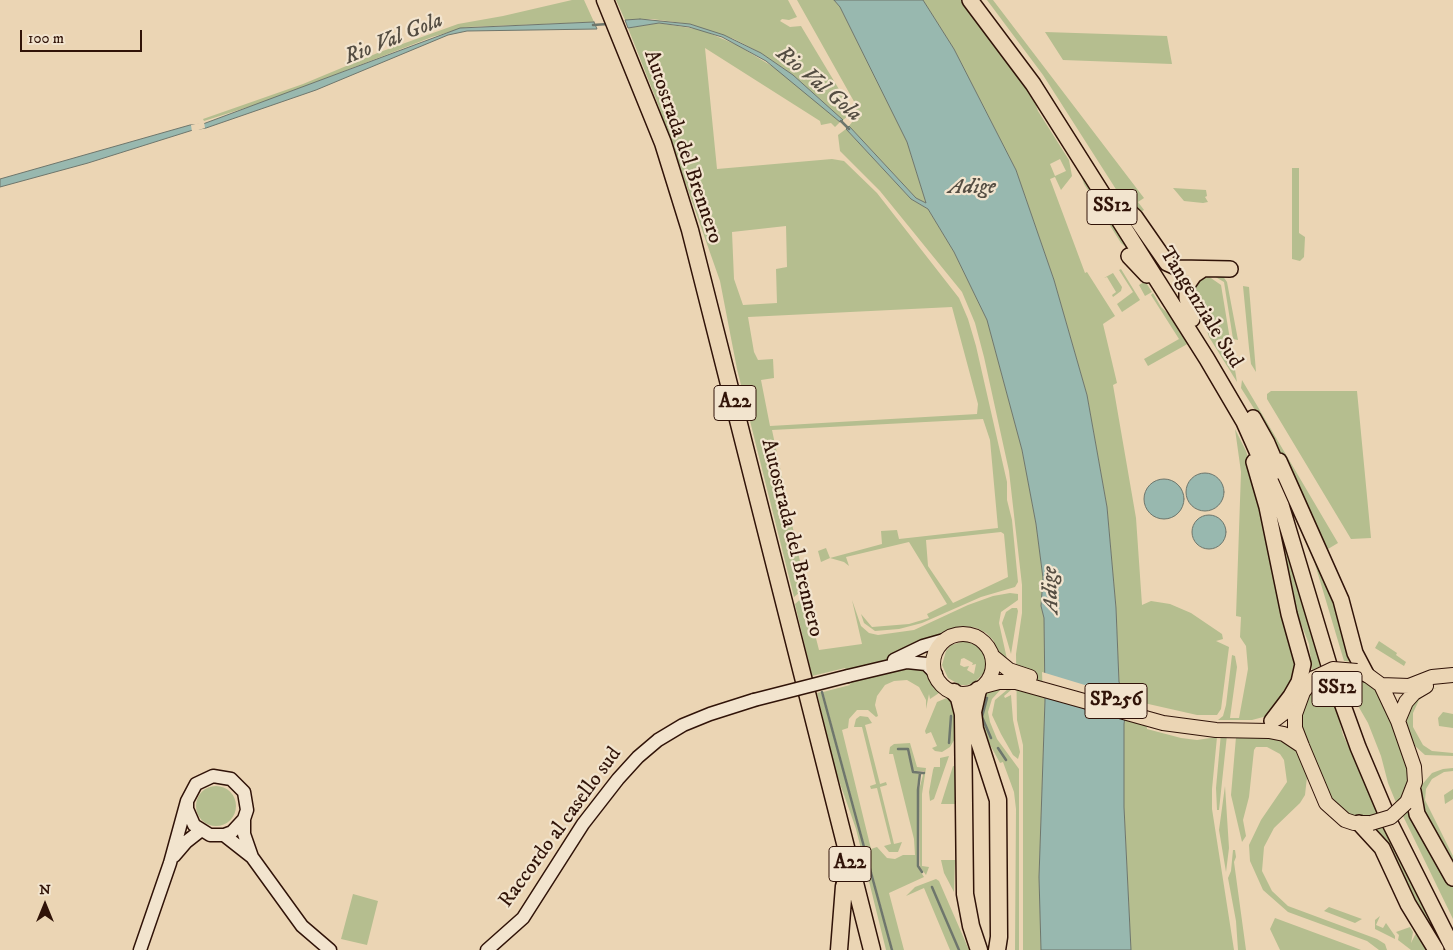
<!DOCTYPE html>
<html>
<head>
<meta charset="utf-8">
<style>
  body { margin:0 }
  #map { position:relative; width:1453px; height:950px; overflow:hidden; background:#ebd5b4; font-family:"IM FELL DW Pica",serif }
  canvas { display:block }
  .north { position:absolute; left:20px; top:880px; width:50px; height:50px; -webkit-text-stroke:4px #f2e4ce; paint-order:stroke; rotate:0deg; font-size:14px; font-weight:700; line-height:20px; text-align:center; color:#301308 }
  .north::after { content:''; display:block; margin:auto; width:18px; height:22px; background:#301308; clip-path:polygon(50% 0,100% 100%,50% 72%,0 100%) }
  .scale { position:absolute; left:20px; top:30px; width:122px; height:22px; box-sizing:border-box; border:2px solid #301308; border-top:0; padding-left:6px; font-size:15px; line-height:18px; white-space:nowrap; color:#301308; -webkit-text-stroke:4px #f2e4ce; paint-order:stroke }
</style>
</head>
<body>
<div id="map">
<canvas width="1453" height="950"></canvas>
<div class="north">N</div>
<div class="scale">100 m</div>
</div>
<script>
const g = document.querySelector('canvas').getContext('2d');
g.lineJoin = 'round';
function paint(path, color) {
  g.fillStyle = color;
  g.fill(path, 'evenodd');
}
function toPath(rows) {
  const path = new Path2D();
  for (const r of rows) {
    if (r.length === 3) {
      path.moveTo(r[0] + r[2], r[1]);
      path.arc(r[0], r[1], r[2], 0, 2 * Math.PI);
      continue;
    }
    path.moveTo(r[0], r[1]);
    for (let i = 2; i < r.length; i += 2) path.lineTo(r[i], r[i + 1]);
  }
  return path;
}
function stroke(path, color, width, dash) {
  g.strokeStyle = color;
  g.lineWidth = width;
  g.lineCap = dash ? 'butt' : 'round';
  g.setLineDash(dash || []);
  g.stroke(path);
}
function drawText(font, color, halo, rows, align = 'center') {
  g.font = font + ' "IM FELL DW Pica",serif';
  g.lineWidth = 4.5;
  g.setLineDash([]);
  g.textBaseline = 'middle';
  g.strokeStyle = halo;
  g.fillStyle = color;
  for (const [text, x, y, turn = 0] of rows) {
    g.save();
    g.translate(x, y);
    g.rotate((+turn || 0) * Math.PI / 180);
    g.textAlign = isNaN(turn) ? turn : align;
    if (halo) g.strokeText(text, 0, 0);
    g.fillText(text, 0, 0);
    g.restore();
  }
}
const green = toPath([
  [572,0,584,0,594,22,467,27,432,37,267,101,204,121,203,119,303,84,380,52,458,24,503,16],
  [616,0,788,0,797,17,789,20,782,19,780,21,790,27,801,26,843,96,848,116,843,120,793,75,761,53,734,39,690,24,652,19,625,20],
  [797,0,834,0,840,7,907,142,926,203,916,198,849,126,856,117,856,105],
  [923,0,965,0,1031,91,1038,111,1069,160,1072,176,1061,190,1055,177,1050,179,1085,273,1087,272,1115,316,1103,324,1117,383,1113,385,1136,518,1142,605,1151,601,1170,604,1191,613,1222,634,1223,639,1216,641,1229,647,1221,709,1217,715,1197,715,1144,703,1147,729,1181,738,1197,740,1217,737,1212,789,1212,809,1234,950,1131,950,1124,807,1124,724,1128,693,1122,688,1119,682,1116,608,1107,507,1087,395,1054,280,1016,170,954,49],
  [1060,159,1066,171,1055,176,1050,164],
  [987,0,993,0,1144,198,1138,202,1144,210,1138,213,1119,194,1043,75],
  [659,23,702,30,737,45,780,71,840,122,835,127,831,123,821,125,820,121,705,48,717,169,832,159,844,161,877,193,959,298,968,319,976,346,1007,482,1007,500,1012,520,1018,582,1015,587,981,597,922,623,899,629,875,631,864,623,861,614,872,627,909,624,929,618,927,614,947,604,909,542,846,557,849,566,844,562,830,558,821,562,818,551,826,548,830,558,882,544,881,531,897,530,899,539,998,528,990,440,983,419,772,430,804,580,800,592,794,597,737,369,720,281,656,99,628,28],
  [786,226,787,267,776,269,777,303,743,305,734,279,732,232],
  [952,307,978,404,977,414,770,426,761,380,774,378,773,359,758,360,754,352,748,317],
  [1001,532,1004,534,1008,577,953,603,928,566,926,540],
  [1045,32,1167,36,1172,64,1063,60],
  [846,129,911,199,928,209,954,252,987,320,1022,450,1036,524,1043,578,1041,606,1044,618,1045,700,1039,877,1041,950,1023,950,1023,745,1017,720,1016,654,1022,613,1022,585,1009,471,984,357,975,323,962,292,880,191,840,151,838,135],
  [1292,168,1299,168,1299,233,1305,237,1304,257,1300,261,1292,259],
  [1079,169,1131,252,1121,243,1084,184],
  [1173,188,1206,190,1207,196,1205,197,1208,202,1203,203,1184,201],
  [1125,257,1130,260,1136,267,1152,292,1145,296,1139,285,1144,282,1131,262,1126,265,1123,261],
  [1121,269,1140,300,1122,312,1117,304,1133,292,1119,270],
  [1113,273,1122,287,1121,291,1113,297,1112,295,1116,292,1107,277,1104,278],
  [1201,274,1208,276,1221,285,1237,382,1209,337,1205,324,1191,302,1189,296],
  [1212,275,1222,275,1227,282,1238,340,1233,339,1224,282],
  [1243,286,1249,287,1256,372,1251,364,1249,348],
  [1153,293,1161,307,1180,325,1191,342,1148,366,1144,359,1179,339,1151,295],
  [1242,380,1338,543,1328,549,1348,601,1277,445,1241,388],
  [1271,391,1357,391,1371,538,1351,539,1267,399,1267,394],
  [1235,429,1246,451,1259,490,1295,644,1297,677,1267,716,1252,720,1218,720,1223,716,1226,705,1232,655,1235,656,1237,667,1230,718,1239,718,1248,669,1246,646,1240,637,1241,617,1236,616,1241,472],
  [1269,488,1323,665,1312,670,1309,644,1294,606],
  [1303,524,1315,547,1354,662,1344,661],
  [1010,593,1018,594,1018,600,1001,612,999,623,1007,659,999,654,993,640,986,633,977,628,962,626,950,629,878,664,846,671,845,668,812,676,795,604,805,595,819,650,862,644,852,600,861,626,869,633,878,635,914,630,968,605,993,596],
  [1012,608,1017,608,1018,611,1011,654,1002,623,1006,612],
  [965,641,979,646,986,659,984,673,974,683,967,685,960,685,948,678,942,665,946,651,951,645],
  [964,658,973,663,972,665,976,664,974,674,967,670,969,666,964,667,960,665,961,659],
  [1379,641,1397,653,1396,655,1406,662,1404,666,1375,648],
  [908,668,921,669,929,674,942,691,930,699,929,694,926,709,926,700,919,687,907,680,894,681,885,685,877,696,875,705,878,716,876,717,868,710,857,710,849,719,848,728,842,730,871,849,877,847,887,858,895,859,903,855,915,855,914,839,893,754,889,754,890,747,894,744,910,743,917,767,926,768,922,794,922,866,929,867,926,875,920,867,919,790,924,771,914,771,907,748,898,748,907,750,913,772,919,773,917,789,917,866,924,877,889,893,904,950,893,950,823,692,850,685,849,682],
  [1347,674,1356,675,1375,687,1380,695,1406,759,1409,783,1406,792,1397,805,1388,783,1381,756,1368,723,1357,704],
  [1328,677,1343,735,1381,815,1361,818,1349,815,1332,802,1303,736,1300,719,1304,700,1321,680],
  [1003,687,992,699,988,712,990,722,997,739,1019,769,1019,950,1015,950,1016,809,1014,792,1003,762,1000,763,977,721,984,694,990,689],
  [1439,687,1431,690,1419,700,1413,713,1413,727,1423,745,1432,751,1453,753,1453,756,1425,755,1415,746,1407,730,1406,715,1412,702,1429,690],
  [1008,689,1011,690,1004,696,1005,698,1011,695,1013,720,1020,752,1018,759,1013,755,1001,734,992,715,995,700],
  [821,692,856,817,892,950,886,950,856,829,836,772,817,693],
  [949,697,956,706,956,737,950,747,942,752,935,751,932,748,937,746,931,732,926,734,925,731,937,702],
  [1443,712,1453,714,1453,728,1439,726,1438,718],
  [860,716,868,717,872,723,865,725,880,784,886,782,887,785,880,787,894,844,902,842,898,852,889,852,884,846,891,844,877,788,871,789,870,786,876,784,862,727,854,727,856,719],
  [1221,733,1271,734,1295,748,1307,777,1305,795,1300,803,1274,828,1264,847,1262,871,1272,891,1288,906,1377,939,1385,944,1387,950,1379,950,1367,941,1288,912,1263,890,1250,861,1249,845,1261,820,1287,782,1284,760,1280,754,1267,747,1256,747,1254,750,1249,797,1243,820,1246,836,1242,842,1231,795,1236,737,1227,735,1219,810,1217,810,1216,788],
  [949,756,934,799,930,801,929,792,933,770,934,767,940,767,940,758],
  [953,766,958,767,955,804,941,804],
  [1453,768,1453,771,1444,772,1432,779,1426,789,1425,800,1453,856,1453,868,1433,834,1418,798,1420,787,1432,773,1443,769],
  [216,806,20],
  [1225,786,1229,848,1226,872,1219,830],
  [1453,789,1453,799,1445,804,1444,795],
  [1409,809,1453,886,1453,919,1403,816],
  [1385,826,1449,950,1440,950,1372,829],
  [1233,850,1235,850,1236,857,1234,862,1246,950,1238,950,1236,921,1228,878,1231,871],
  [941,860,955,860,954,892,944,873],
  [936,879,939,881,969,950,960,950,933,887,958,950,950,950,924,888,906,896,915,887],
  [353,894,378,901,367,945,341,939],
  [1329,907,1362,919,1355,923,1324,911],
  [1380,916,1376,925,1383,928,1386,923,1395,936,1395,939,1375,929,1375,920],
  [1275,918,1356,948,1361,950,1280,950,1270,929],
  [1410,927,1413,932,1411,943,1418,929,1431,950,1411,950,1398,940,1399,935,1396,932]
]);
const water = toPath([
  [834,0,923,0,954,49,1016,170,1054,280,1087,395,1107,507,1116,608,1119,682,1122,688,1128,693,1124,724,1124,807,1131,950,1041,950,1039,877,1045,700,1044,618,1041,606,1043,578,1036,524,1022,450,987,320,954,252,928,209,911,199,846,129,849,126,916,198,926,203,907,142,840,7,834,0],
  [640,19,690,24,724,35,761,53,793,75,843,120,840,122,766,61,722,37,689,27,659,23,628,28,625,20,640,19],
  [594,22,597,29,467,31,448,35,316,90,206,128,193,130,88,163,0,187,0,179,190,125,203,124,460,28,594,22],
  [1205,492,19],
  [1164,499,20],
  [1209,532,17]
]);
const pier = toPath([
  [204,122,205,128,192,132,191,125],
  [1042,672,1131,699,1128,721,1043,697]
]);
const stream = toPath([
  [593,25,608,24],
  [841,121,849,129],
  [822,692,892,950],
  [987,698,982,717,991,738],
  [949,743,951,716],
  [998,748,1006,760],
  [898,749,908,749,913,772,924,773],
  [920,773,918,790,918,866,922,872],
  [932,887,959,950]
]);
const secondary = toPath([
  [894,660,923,646,944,640],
  [848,676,907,662,926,664,936,674],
  [244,819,244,834,252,857],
  [224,835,252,857,302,926,330,950],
  [174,856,186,842,200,831],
  [140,950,170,863,187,801,196,784,213,776,231,779,244,792,247,810,244,819,232,832,224,835,210,835,194,825,187,809,187,801],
  [487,950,523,918,583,824,618,779,638,757,658,740,683,725,710,714,754,700]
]);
const primary = toPath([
  [963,664,30],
  [992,656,1009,670,1030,677],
  [1357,671,1366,674,1381,685,1398,721,1414,767,1415,782,1408,800],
  [1314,678,1303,692,1295,714,1295,728,1302,746,1326,803,1345,820,1354,823,1369,823],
  [1381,685,1409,686,1432,677,1453,675],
  [984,686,999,682,1016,682,1163,723,1216,730,1269,731,1284,734,1302,746],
  [1276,719,1297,703],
  [1398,721,1406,702,1414,693,1426,686]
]);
const trunk = toPath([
  [970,0,1033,84,1207,359,1244,422,1281,505,1332,675,1358,747,1391,825,1453,948],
  [1119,202,1135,217,1167,263,1178,268,1230,269],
  [1129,256,1147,275],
  [1192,319,1187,298,1187,285,1194,275,1203,269],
  [1253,418,1267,443,1279,471],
  [1279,461,1341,600,1355,653,1366,674],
  [1254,462,1267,507,1289,614,1303,664,1299,682,1291,696,1272,721],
  [1413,791,1417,814,1453,878],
  [1359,823,1382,848,1408,904,1436,950]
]);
const motorway = toPath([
  [605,0,663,143,690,230,872,950],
  [978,690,973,712,975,729,998,800,999,937,997,950],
  [954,692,959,698,963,714,965,894,971,926,979,950],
  [839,950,844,886]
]);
const secondaryBridge = toPath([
  [754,700,848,676]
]);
const primaryBridge = toPath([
  [1314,678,1333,669,1357,671],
  [1371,823,1391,817,1406,803]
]);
const shields = [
  [1112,207,50],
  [735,403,42],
  [1337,689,50],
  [1116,701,62],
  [850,864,42]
];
const shieldNames = [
  ["SS12",1112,207],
  ["A22",735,403],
  ["SS12",1337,689],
  ["SP256",1116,701],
  ["A22",850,864]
];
const streetNames = [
  ["Autostrada del Brennero",682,147,71],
  ["Tangenziale Sud",1200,308,58],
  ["Autostrada del Brennero",791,538,76],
  ["Raccordo al casello sud",561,828,-54]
];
const waterNames = [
  ["Rio Val Gola",394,40,-22],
  ["Rio Val Gola",818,85,40],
  ["Adige",972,188],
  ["Adige",1052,590,-92]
];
paint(green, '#b5be8f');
paint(water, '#98b8af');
stroke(water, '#6e766c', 1);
paint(pier, '#ebd5b4');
stroke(stream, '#6e766c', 2.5);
stroke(secondary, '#301308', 15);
stroke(primary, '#301308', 16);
stroke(trunk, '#301308', 18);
stroke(motorway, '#301308', 19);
stroke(secondary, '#f2e4ce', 12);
stroke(primary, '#ebd5b4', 14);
stroke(trunk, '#ebd5b4', 15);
stroke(motorway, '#ebd5b4', 16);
stroke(secondaryBridge, '#301308', 15, []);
stroke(primaryBridge, '#301308', 16, []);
stroke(secondaryBridge, '#f2e4ce', 12);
stroke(primaryBridge, '#ebd5b4', 14);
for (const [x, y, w] of shields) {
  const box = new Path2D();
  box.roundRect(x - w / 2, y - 17.5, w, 35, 4);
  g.fillStyle = '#f2e4ce';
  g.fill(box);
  stroke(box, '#301308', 1);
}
drawText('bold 20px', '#301308', null, shieldNames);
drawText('21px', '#301308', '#f2e4ce', streetNames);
drawText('italic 22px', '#544d42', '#f2e4ce', waterNames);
</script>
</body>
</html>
